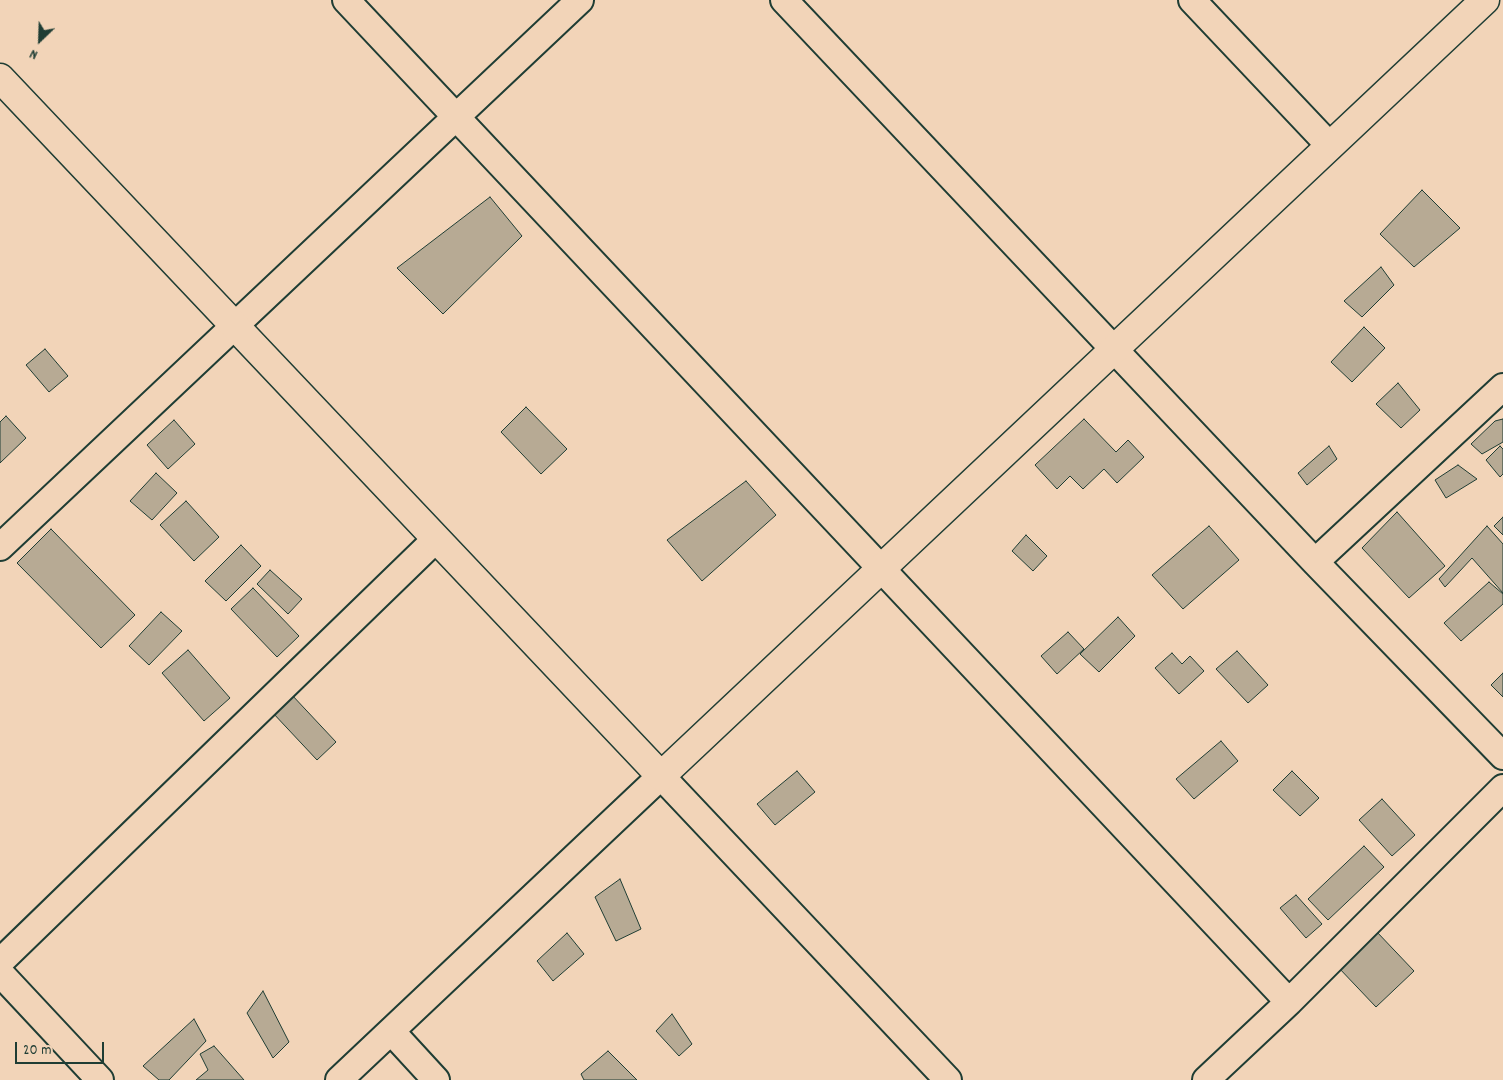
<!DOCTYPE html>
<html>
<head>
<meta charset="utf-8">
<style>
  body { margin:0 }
  #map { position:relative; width:1503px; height:1080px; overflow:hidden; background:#f2d4b8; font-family:Dekko,sans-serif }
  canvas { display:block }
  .north { position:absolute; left:15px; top:15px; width:50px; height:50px; -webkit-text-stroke:4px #f2d4b8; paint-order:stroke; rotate:204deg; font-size:14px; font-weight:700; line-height:20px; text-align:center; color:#1f3d34 }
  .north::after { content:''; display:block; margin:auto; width:18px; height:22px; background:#1f3d34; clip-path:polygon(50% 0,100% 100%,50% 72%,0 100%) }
  .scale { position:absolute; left:15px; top:1042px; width:89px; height:22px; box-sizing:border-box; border:2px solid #1f3d34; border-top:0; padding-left:6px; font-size:15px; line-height:18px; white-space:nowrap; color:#1f3d34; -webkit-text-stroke:4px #f2d4b8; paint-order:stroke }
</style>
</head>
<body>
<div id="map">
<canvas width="1503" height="1080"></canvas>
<div class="north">N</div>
<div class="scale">20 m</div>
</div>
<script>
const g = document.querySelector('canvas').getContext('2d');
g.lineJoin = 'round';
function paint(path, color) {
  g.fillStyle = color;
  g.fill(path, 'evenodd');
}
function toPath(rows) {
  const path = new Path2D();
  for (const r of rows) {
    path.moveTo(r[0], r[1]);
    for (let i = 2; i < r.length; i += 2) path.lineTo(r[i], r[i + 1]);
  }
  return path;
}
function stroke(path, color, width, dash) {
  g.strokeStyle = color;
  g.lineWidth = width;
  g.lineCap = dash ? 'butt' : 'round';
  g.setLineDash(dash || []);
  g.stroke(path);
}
const building = toPath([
  [1422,190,1460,228,1414,267,1380,234,1422,190],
  [490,197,522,236,443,314,397,268,490,197],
  [1381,267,1394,285,1362,317,1344,301,1381,267],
  [1364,327,1385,348,1352,382,1331,362,1364,327],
  [45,349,68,376,49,392,26,365,45,349],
  [1398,383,1420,410,1401,428,1376,404,1398,383],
  [526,407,567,449,541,474,501,432,526,407],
  [6,416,26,438,0,463,0,422,6,416],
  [1084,419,1116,452,1128,440,1144,457,1117,483,1104,469,1083,489,1070,476,1057,489,1035,465,1084,419],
  [1503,419,1503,442,1482,454,1471,444,1495,421,1503,419],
  [174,420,195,444,168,469,147,445,174,420],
  [1329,446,1337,459,1307,485,1298,473,1329,446],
  [1500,446,1503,449,1503,474,1500,477,1486,460,1500,446],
  [1458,465,1477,479,1446,498,1435,480,1458,465],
  [156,473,177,493,152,520,130,501,156,473],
  [746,481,776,515,702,581,667,540,746,481],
  [186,501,219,537,194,561,160,525,186,501],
  [1397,512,1445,566,1409,598,1362,548,1397,512],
  [1503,517,1503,535,1494,526,1503,517],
  [1209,526,1239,560,1183,609,1152,575,1209,526],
  [1487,526,1503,544,1503,593,1472,558,1445,587,1439,579,1487,526],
  [51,529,135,615,101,648,17,563,51,529],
  [1026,535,1047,556,1033,571,1012,551,1026,535],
  [241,545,261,566,226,601,205,581,241,545],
  [270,570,302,599,288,614,257,584,270,570],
  [1489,582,1503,594,1503,604,1461,641,1444,623,1489,582],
  [253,588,299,636,277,657,231,609,253,588],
  [161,612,182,631,149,665,129,646,161,612],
  [1118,617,1135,636,1099,672,1080,654,1118,617],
  [1068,632,1084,649,1057,674,1041,656,1068,632],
  [188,650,230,698,204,721,162,673,188,650],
  [1237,651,1268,685,1248,703,1216,669,1237,651],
  [1172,653,1182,664,1190,656,1204,671,1179,694,1155,668,1172,653],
  [1503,673,1503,697,1491,685,1503,673],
  [291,694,336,742,317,760,272,712,291,694],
  [1221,741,1238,761,1194,799,1176,779,1221,741],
  [797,771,815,792,775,825,757,804,797,771],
  [1292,771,1319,798,1300,816,1273,790,1292,771],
  [1382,799,1415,835,1392,856,1359,820,1382,799],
  [1364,846,1384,867,1328,920,1308,899,1364,846],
  [620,879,641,929,616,941,595,897,620,879],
  [1296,895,1322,924,1306,938,1280,908,1296,895],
  [1376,931,1414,971,1376,1007,1338,967,1376,931],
  [567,933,584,954,553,981,537,961,567,933],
  [263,991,289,1042,273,1058,247,1013,263,991],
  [672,1014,692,1044,679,1056,656,1031,672,1014],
  [194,1019,206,1041,169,1080,159,1080,143,1066,194,1019],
  [214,1046,244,1080,196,1080,208,1070,200,1054,214,1046],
  [608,1051,637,1080,584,1080,581,1074,608,1051]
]);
const street = toPath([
  [346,0,1289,1002],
  [784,0,1315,562,1503,756],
  [1192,0,1330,146],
  [0,547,580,0],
  [1315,562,1503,387],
  [0,962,436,539],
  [0,973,100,1080],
  [391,1031,436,1080],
  [339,1080,661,776,948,1080],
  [1206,1080,1289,1002,1503,788]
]);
const secondary = toPath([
  [0,78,661,776,1485,0]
]);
paint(building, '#b7aa94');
stroke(building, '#1f3d34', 1);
stroke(street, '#1f3d34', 30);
stroke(secondary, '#1f3d34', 31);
stroke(street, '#f2d4b8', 26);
stroke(secondary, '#f2d4b8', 28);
</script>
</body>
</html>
